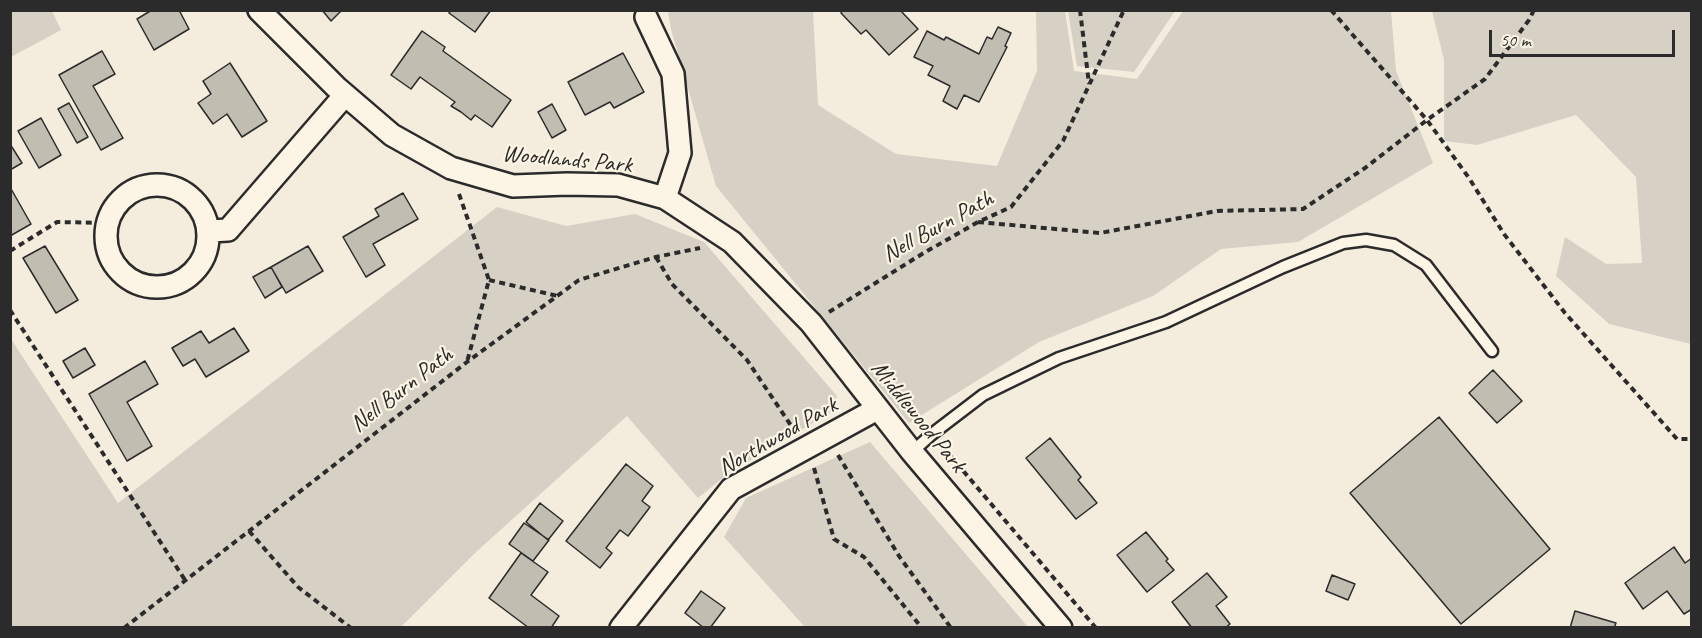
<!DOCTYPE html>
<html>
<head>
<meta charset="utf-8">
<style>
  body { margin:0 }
  #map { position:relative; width:1702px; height:638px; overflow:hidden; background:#f4edde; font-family:Caveat,sans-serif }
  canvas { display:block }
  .frame { position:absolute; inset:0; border:12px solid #2b2b2b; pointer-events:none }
  .scale { position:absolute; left:1489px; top:30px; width:186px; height:27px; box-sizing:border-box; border:3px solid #2b2b2b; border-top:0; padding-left:8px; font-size:18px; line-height:21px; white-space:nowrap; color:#2b2b2b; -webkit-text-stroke:4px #fcf5e5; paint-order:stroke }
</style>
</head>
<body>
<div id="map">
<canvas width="1702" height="638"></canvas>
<div class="frame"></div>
<div class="scale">50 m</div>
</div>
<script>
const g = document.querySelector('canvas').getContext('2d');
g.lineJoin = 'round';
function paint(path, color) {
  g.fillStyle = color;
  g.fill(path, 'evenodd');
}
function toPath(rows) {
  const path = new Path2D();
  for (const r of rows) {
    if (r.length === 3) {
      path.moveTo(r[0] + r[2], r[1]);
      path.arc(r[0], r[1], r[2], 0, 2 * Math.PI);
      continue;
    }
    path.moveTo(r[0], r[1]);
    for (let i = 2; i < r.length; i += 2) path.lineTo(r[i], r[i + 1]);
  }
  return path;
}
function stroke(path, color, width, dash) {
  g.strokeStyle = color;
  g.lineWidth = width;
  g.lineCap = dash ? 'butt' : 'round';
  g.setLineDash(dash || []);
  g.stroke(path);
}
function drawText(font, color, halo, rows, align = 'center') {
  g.font = font + ' Caveat,sans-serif';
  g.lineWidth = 4.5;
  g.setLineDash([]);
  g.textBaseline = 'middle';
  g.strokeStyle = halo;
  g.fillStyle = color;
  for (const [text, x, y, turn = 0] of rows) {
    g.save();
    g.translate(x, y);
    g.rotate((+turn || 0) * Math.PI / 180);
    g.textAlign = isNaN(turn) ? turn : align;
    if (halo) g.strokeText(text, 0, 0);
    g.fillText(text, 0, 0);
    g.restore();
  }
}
const green = toPath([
  [11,10,52,11,61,30,11,57],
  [668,11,813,11,818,105,896,154,997,166,1037,71,1036,11,1065,11,1074,71,1137,79,1183,11,1391,11,1396,71,1433,163,1298,242,1221,249,1153,296,1039,342,909,423,716,186,671,29],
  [1068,11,1068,10,1175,11,1134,72,1077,66],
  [1432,11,1691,11,1691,344,1609,324,1556,276,1565,237,1606,264,1642,263,1636,177,1576,115,1477,145,1444,141,1444,60],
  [497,207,566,226,635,214,704,242,837,396,833,411,729,473,698,498,627,416,476,552,401,627,11,627,11,339,118,503],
  [870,442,1028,627,805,627,724,537,746,498]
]);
const building = toPath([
  [152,10,179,10,189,29,154,50,137,19,152,10],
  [322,10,342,10,331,21,322,10],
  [451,10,491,10,475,32,449,13,451,10],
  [843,10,900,10,918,29,889,55,866,30,861,34,841,13,843,10],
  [998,27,1011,33,1005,46,1007,47,979,102,964,95,957,109,943,101,950,86,928,75,933,66,914,57,927,31,944,40,946,37,979,54,987,37,992,39,998,27],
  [422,31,445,47,443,51,511,100,492,127,475,115,471,120,461,112,451,106,455,102,420,77,411,89,391,75,422,31],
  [102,51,115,74,93,86,123,138,101,150,59,75,102,51],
  [623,53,644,92,614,108,610,102,585,115,568,82,623,53],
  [230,63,267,121,242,137,227,114,213,124,198,103,211,94,203,81,230,63],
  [69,103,88,137,77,143,58,109,69,103],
  [552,104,566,130,552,138,538,112,552,104],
  [41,118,61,155,39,168,18,131,41,118],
  [10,144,22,163,10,170,10,144],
  [10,187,31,224,10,236,10,187],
  [403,193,418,219,373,244,385,265,366,277,343,237,379,216,375,209,403,193],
  [45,246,78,300,56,313,23,258,45,246],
  [308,246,323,271,286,293,271,267,308,246],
  [271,267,282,287,265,298,253,277,271,267],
  [234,328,249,351,206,377,195,359,183,366,172,348,201,331,209,343,234,328],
  [85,348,95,365,73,378,63,361,85,348],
  [145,361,158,384,127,402,152,446,127,461,89,394,145,361],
  [1493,370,1522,401,1497,423,1469,393,1493,370],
  [1439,417,1550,549,1461,624,1350,493,1439,417],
  [1050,438,1081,477,1078,480,1097,503,1076,519,1026,458,1050,438],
  [626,464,653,486,642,501,650,507,628,536,620,530,606,548,612,553,600,568,566,541,626,464],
  [540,503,563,521,548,540,526,522,540,503],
  [524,523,549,540,533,561,509,544,524,523],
  [1146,532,1168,559,1166,561,1174,570,1147,592,1117,555,1146,532],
  [1674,547,1685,563,1692,558,1692,609,1684,614,1667,591,1643,609,1625,583,1674,547],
  [521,553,548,572,531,595,559,616,551,628,529,628,489,598,521,553],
  [1207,573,1227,597,1216,606,1230,624,1225,628,1192,628,1172,602,1207,573],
  [1332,575,1355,584,1348,600,1326,591,1332,575],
  [701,591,725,608,710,628,704,628,685,613,701,591],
  [1575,611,1616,623,1614,628,1570,628,1575,611]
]);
const path = toPath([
  [1080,10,1089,84],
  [1331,10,1427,120,1469,178,1504,234,1565,313,1677,439,1692,439],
  [459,194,489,280,467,362],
  [978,222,1100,233,1217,211,1303,209,1365,168,1427,120,1485,79,1529,20,1534,10],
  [10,251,57,222,107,223],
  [656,257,672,284,747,360,794,430],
  [489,280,558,296],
  [10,310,185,580],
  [829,312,922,254,978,222,1011,207,1063,141,1124,10],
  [943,447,1096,628],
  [838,455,899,556,951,628],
  [814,468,834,539,864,557,922,628],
  [249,531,298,587,351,628],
  [124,628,467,362,579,280,656,257,700,248]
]);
const lane = toPath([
  [912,452,932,434,983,395,1059,358,1166,322,1283,267,1343,243,1366,240,1394,245,1426,265,1492,351]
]);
const street = toPath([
  [259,10,336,87,392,135,451,168,513,186,567,184,618,185,665,198,732,242,811,323,912,452,1061,628],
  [646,17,673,74,680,153,665,198],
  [157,236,51],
  [209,231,228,230,345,95],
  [621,628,731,489,877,409]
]);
const streetNames = [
  ["Woodlands Park",567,160,5],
  ["Nell Burn Path",938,227,-29],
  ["Nell Burn Path",402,390,-38],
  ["Middlewood Park",918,417,51],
  ["Northwood Park",778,437,-30]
];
paint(green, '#d6d1c4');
paint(building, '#c2bdb1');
stroke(building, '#2b2b2b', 1.5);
stroke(lane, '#2b2b2b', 15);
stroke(street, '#2b2b2b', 26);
stroke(path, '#2b2b2b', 4, [6, 4.5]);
stroke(lane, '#fcf5e5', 10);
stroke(street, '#fcf5e5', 21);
drawText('24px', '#2b2b2b', '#fcf5e5', streetNames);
</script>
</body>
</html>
